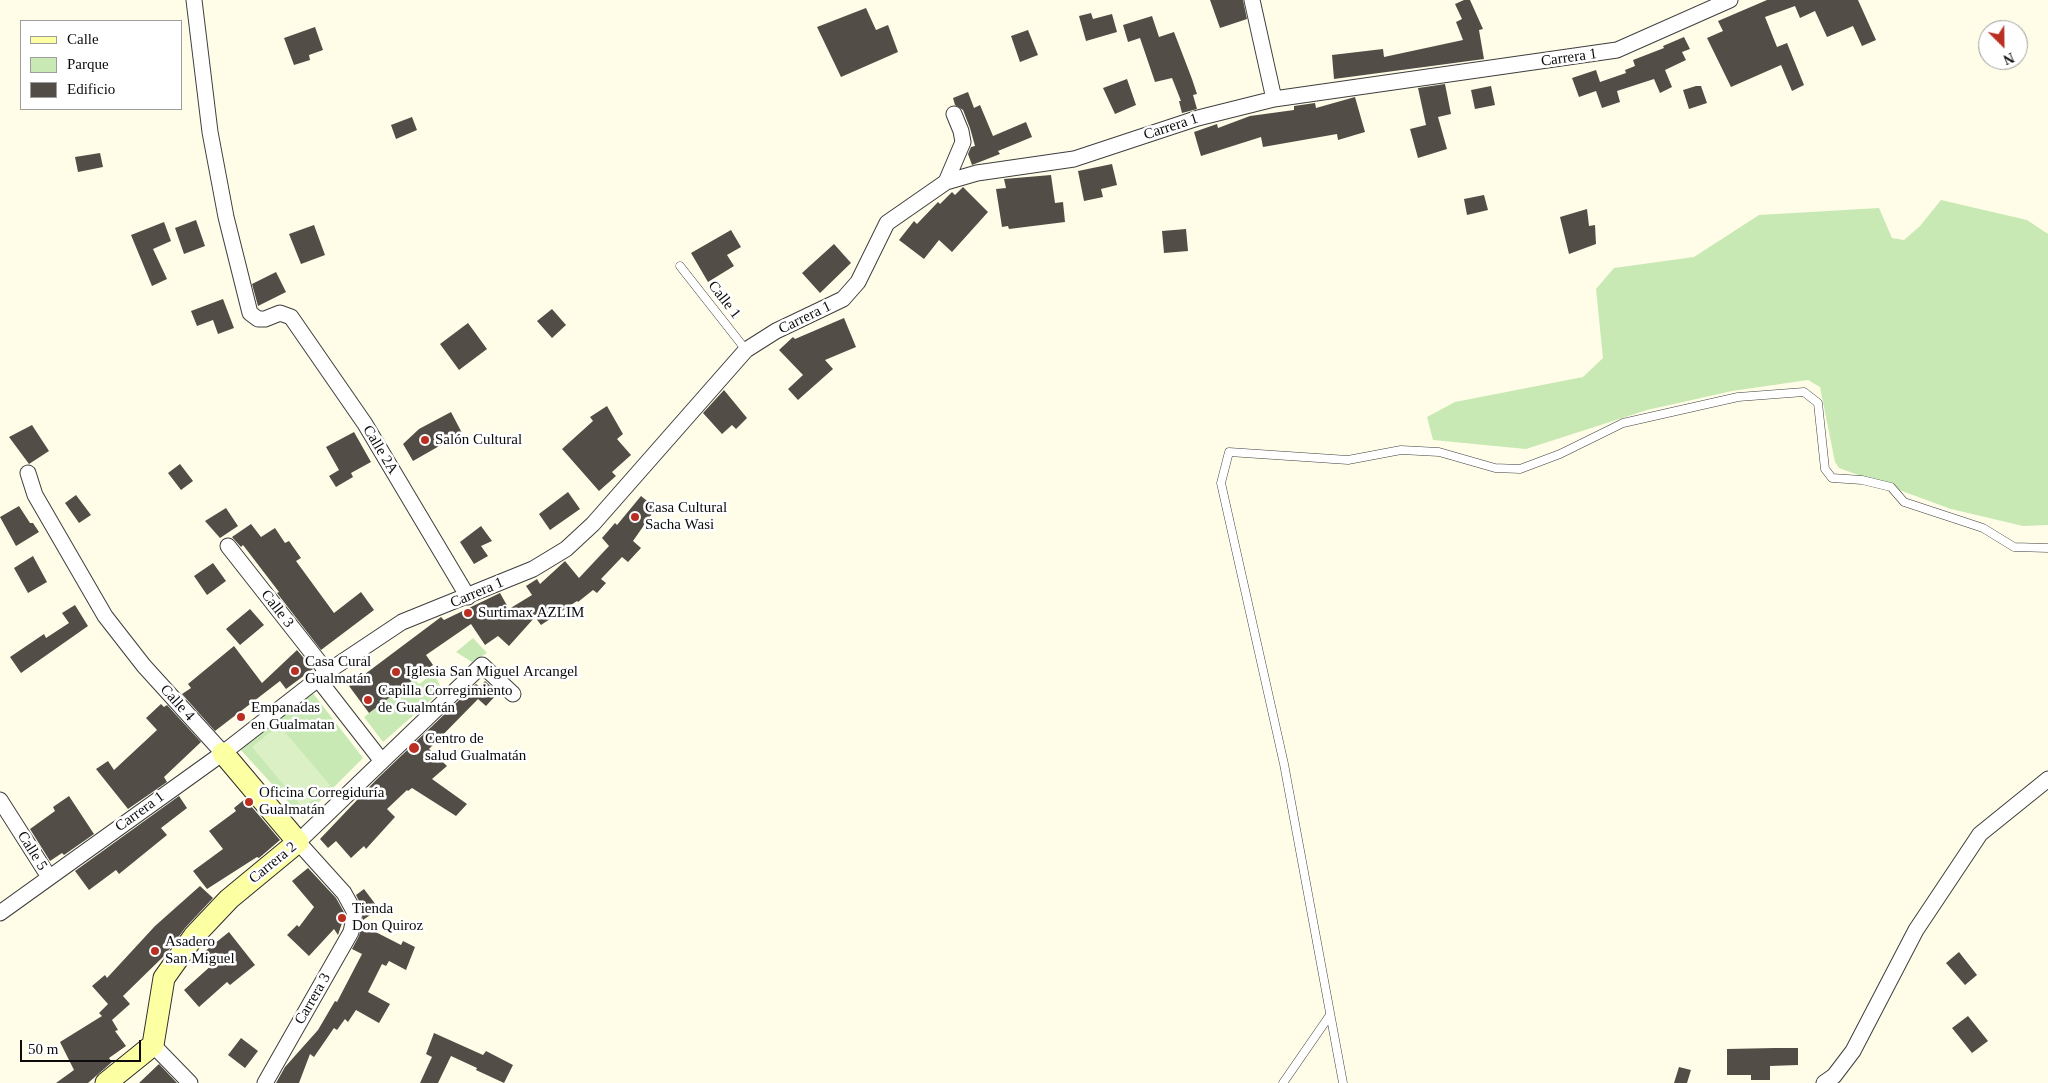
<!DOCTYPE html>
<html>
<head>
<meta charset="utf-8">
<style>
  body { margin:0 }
  #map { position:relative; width:2048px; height:1083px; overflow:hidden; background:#fffde8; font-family:Georgia,serif }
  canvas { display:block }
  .legend { position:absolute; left:20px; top:20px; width:162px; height:90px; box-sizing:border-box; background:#fff; border:1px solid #9d9d9d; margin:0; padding:6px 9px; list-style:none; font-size:15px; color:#0b0b0b }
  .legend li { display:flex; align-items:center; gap:10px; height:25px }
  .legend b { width:25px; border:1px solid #9d9d9d }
  .north { position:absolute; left:1978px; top:20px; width:50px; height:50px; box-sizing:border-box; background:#fff; border:1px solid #9d9d9d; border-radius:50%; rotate:157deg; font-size:14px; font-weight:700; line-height:20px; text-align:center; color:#0b0b0b }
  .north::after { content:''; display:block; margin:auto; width:18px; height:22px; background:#bb2e22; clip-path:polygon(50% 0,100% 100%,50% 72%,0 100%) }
  .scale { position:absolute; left:20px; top:1040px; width:121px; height:22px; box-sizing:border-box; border:2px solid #0b0b0b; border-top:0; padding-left:6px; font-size:15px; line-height:18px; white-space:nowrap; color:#0b0b0b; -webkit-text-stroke:4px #fff; paint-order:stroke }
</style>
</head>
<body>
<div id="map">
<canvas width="2048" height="1083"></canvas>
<ul class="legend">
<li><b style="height:6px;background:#fdffa3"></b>Calle</li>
<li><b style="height:14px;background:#c8e9b3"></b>Parque</li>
<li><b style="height:14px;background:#534d47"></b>Edificio</li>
</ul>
<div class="north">N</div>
<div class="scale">50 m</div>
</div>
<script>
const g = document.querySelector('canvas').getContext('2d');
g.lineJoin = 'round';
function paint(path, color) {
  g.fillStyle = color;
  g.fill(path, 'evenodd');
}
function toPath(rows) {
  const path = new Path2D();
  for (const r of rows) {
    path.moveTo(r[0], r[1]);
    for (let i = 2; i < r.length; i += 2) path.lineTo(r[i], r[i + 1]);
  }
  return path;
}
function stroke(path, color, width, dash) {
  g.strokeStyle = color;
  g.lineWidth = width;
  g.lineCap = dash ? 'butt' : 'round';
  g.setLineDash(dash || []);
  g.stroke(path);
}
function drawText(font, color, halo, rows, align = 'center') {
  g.font = font + ' Georgia,serif';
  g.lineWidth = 5;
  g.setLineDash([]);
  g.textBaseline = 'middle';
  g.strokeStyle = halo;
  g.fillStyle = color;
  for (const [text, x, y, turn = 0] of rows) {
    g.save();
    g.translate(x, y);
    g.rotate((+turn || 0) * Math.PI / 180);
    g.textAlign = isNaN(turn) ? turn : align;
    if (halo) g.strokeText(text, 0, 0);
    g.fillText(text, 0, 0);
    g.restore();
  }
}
const green = toPath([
  [1941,200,2027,220,2048,234,2048,525,2023,526,1951,509,1839,468,1835,462,1820,387,1808,380,1732,391,1647,410,1526,449,1433,440,1427,417,1455,402,1583,377,1603,358,1596,289,1614,268,1694,257,1759,215,1879,208,1892,238,1904,240,1920,226],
  [473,638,487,653,472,662,456,652],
  [434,673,442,690,383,742,364,717,414,679,419,684],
  [312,692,363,758,303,818,239,748]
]);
const pitch = toPath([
  [279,725,330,785,303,808,252,747]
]);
const building = toPath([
  [1210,0,1243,0,1247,19,1220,28],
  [1464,0,1470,0,1483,29,1479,30,1484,59,1334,79,1332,55,1383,49,1384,57,1463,40,1456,22,1462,19,1455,4],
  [1767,0,1858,0,1876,40,1862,46,1853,26,1827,37,1815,11,1800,18,1795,6,1765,17,1777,47,1787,43,1804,85,1792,91,1781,65,1731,87,1707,38,1723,31,1718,21],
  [866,8,876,30,888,25,898,52,841,77,817,27],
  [1091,13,1093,19,1112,14,1117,32,1086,41,1079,16],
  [1152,16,1159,37,1174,32,1192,79,1197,94,1193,95,1197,109,1182,113,1179,101,1181,101,1172,78,1155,82,1140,38,1128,42,1123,25],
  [315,27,323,50,309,55,310,60,294,65,284,38],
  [1028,30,1038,55,1020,62,1011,36],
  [1684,37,1690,49,1682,52,1686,60,1665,70,1672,87,1660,93,1654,79,1617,91,1620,102,1602,108,1596,91,1579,97,1572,78,1596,70,1600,82,1626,73,1625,70,1635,66,1633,60,1664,48,1663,46],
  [1127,79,1136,105,1115,114,1103,88],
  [1445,84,1451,114,1438,117,1447,149,1418,158,1410,129,1426,125,1418,88],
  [1491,86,1495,105,1475,109,1471,90],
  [1696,86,1701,86,1707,103,1689,109,1683,90],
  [968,92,974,108,980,105,993,136,1026,122,1032,137,998,151,1000,154,972,165,968,154,971,147,975,146,970,128,963,110,955,105,953,98],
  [1355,97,1365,132,1338,140,1337,134,1263,147,1261,137,1201,156,1194,132,1217,124,1218,128,1250,116,1294,110,1294,106,1315,103,1316,108],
  [412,117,417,130,396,139,391,125],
  [100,153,103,167,78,172,75,157],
  [1112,164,1117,185,1101,189,1103,197,1084,201,1078,171],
  [1051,175,1055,203,1063,202,1065,222,1009,229,1008,226,1002,227,996,189,1006,188,1004,179],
  [963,187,988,212,952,252,939,240,924,259,899,240,914,221,917,224,938,202,940,204,952,192,955,195],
  [1484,195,1488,210,1467,215,1464,199],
  [1587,209,1589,226,1595,225,1596,244,1569,254,1560,217],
  [196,220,205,246,184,254,175,228],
  [164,222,171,241,153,249,167,279,152,286,131,235],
  [314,225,325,255,301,264,289,234],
  [1186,229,1188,251,1164,253,1162,231],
  [731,230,741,247,727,255,734,266,708,282,691,253],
  [834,244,851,263,820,293,802,273],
  [276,272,286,292,258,306,252,284],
  [223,299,234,328,218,334,213,320,197,326,191,311],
  [552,309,566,325,552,338,537,321],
  [844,318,856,347,825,360,833,369,798,400,788,389,803,375,779,350,793,337,795,339],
  [468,323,487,349,459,370,440,344],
  [724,390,747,418,736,429,732,425,722,434,703,413],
  [607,406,623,434,617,439,631,455,612,472,616,476,599,491,562,449,593,421,590,417],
  [451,412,462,433,413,461,403,444,419,429],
  [32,425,49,451,29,464,9,437],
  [354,432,371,462,351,473,353,477,336,487,329,476,339,470,326,447],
  [180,464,193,481,181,490,168,473],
  [568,492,580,509,550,530,539,514],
  [76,495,91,515,79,523,65,503],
  [641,496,656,508,633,541,641,548,628,562,622,557,601,579,606,583,597,593,593,590,578,602,577,601,541,625,535,617,509,646,498,636,485,645,471,624,426,655,433,665,369,713,349,686,441,617,444,620,500,593,509,609,532,595,526,586,537,579,540,584,565,561,579,578,609,546,602,538,615,523,617,525],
  [19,506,30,523,33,523,39,532,16,546,0,517],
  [226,508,238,526,220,538,205,521],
  [251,524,261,537,275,528,285,543,289,541,301,558,296,561,334,613,361,592,374,610,321,650,277,593,279,592,243,545,241,547,232,537],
  [481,526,492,541,481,546,488,556,474,564,460,542],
  [33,556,47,582,28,593,14,568],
  [213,563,226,581,207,595,194,576],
  [75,605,88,626,21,673,10,657,44,634,46,638,69,623,62,613],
  [250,609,264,625,240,645,226,629],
  [234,646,262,683,297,650,313,669,286,689,280,681,215,731,182,694,191,688,188,684],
  [485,681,498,693,486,706,478,699,429,749,447,766,432,779,467,804,456,816,412,788,408,791,407,790,387,809,395,817,366,849,364,846,351,858,336,841,328,848,320,839,377,779,476,684,480,687],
  [161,704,164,707,167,705,201,742,164,777,167,782,128,809,96,769,108,761,114,770,157,730,146,718],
  [69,796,94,834,64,855,62,853,50,861,30,829,55,811,53,807],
  [179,796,187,808,161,828,167,835,119,874,116,870,89,890,75,871],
  [245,799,280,840,259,858,257,857,207,889,193,871,223,849,209,831,236,811,234,808],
  [308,868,336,898,345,914,338,935,334,929,309,956,287,935,297,925,299,927,314,907,292,881],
  [200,886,213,898,185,928,166,954,123,996,130,1004,112,1020,118,1030,115,1031,126,1046,109,1058,112,1062,88,1083,56,1083,74,1070,60,1042,102,1016,99,1013,108,1004,92,986,105,975,107,978,155,926],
  [364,889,379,909,363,920,363,909,356,895],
  [362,925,401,945,403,941,415,947,406,970,389,961,386,966,382,964,368,992,390,1004,379,1023,356,1010,348,1022,345,1019,337,1030,334,1028,314,1057,310,1054,299,1083,276,1083,285,1067,318,1030,335,1001,337,1002,362,954,352,949,359,936],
  [229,932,255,965,230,985,227,982,199,1007,184,990,213,964,204,952],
  [1959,952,1977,975,1965,985,1946,963],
  [1968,1016,1988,1041,1972,1053,1952,1028],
  [434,1033,483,1055,486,1051,513,1065,504,1083,476,1070,477,1068,451,1056,438,1083,420,1083,432,1057,426,1054],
  [241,1038,258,1051,245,1068,228,1055],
  [1775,1048,1798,1048,1798,1065,1770,1066,1770,1080,1751,1080,1751,1075,1727,1075,1727,1049],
  [159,1064,177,1083,139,1083],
  [1679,1067,1691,1070,1687,1083,1674,1083]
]);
const lane = toPath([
  [680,266,746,350],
  [1283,1083,1330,1015],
  [1343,1083,1284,764,1221,483,1229,452,1348,460,1401,450,1439,452,1495,468,1520,469,1560,454,1623,423,1738,397,1804,392,1818,403,1825,469,1832,478,1862,480,1891,487,1904,502,1983,528,2014,547,2048,548]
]);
const street = toPath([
  [194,0,210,132,226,217,250,313,258,319,265,319,280,313,291,317,365,424,468,597],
  [1252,0,1274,99],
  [946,182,963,142,961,131,954,114],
  [28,473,35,495,105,616,144,666,223,753],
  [228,546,327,672],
  [318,679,381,760],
  [0,800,49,877],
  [0,913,223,753,327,672,402,622,533,569,566,549,593,524,746,350,776,331,843,299,858,282,887,223,946,182,977,173,1074,159,1198,118,1274,99,1617,50,1730,0],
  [153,1045,190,1083],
  [265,1083,351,932,355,913,344,893,298,842,482,665,513,694],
  [1824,1083,1834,1076,1853,1051,1916,930,1980,834,2048,779]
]);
const secondary = toPath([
  [106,1083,153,1045,164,978,194,936,229,899,298,842,223,753]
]);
const markers = [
  [425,440,5,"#bb2e22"],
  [635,517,5,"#bb2e22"],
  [468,613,5,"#bb2e22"],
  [295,671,5,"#bb2e22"],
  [396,672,5,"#bb2e22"],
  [368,700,5,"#bb2e22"],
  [241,717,5,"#bb2e22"],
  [414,748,6,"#bb2e22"],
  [249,802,5,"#bb2e22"],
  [342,918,5,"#bb2e22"],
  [155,951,5,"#bb2e22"]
];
const streetNames = [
  ["Carrera 1",1569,58,-8],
  ["Carrera 1",1171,127,-18],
  ["Calle 1",724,300,52],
  ["Carrera 1",805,318,-26],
  ["Calle 2A",380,450,59],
  ["Carrera 1",477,593,-23],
  ["Calle 3",277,609,52],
  ["Calle 4",177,703,48],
  ["Carrera 1",140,812,-36],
  ["Calle 5",32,851,58],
  ["Carrera 2",273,863,-39],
  ["Carrera 3",313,999,-60]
];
const poiNames = [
  ["Salón Cultural",435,440],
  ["Casa Cultural",645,508],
  ["Sacha Wasi",645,525],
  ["Surtimax AZLIM",478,613],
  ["Casa Cural",305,662],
  ["Gualmatán",305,679],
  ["Iglesia San Miguel Arcangel",406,672],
  ["Capilla Corregimiento",378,691],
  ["de Gualmtán",378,708],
  ["Empanadas",251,708],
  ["en Gualmatan",251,725],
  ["Centro de",425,739],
  ["salud Gualmatán",425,756],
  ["Oficina Corregiduría",259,793],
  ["Gualmatán",259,810],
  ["Tienda",352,909],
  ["Don Quiroz",352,926],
  ["Asadero",165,942],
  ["San Miguel",165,959]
];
paint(green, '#c8e9b3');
paint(pitch, '#dbf0c4');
paint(building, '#534d47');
stroke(lane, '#3e3e3e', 9);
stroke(street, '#3e3e3e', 17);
stroke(secondary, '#2d2d2d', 23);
stroke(lane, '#fff', 8);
stroke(street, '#fff', 15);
stroke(secondary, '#fdffa3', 21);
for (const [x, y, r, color] of markers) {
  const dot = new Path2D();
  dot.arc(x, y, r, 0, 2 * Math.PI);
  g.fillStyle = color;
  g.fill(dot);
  stroke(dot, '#fff', 2);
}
drawText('15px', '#0b0b0b', '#fff', streetNames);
drawText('15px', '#0b0b0b', '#fff', poiNames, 'left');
</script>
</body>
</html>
